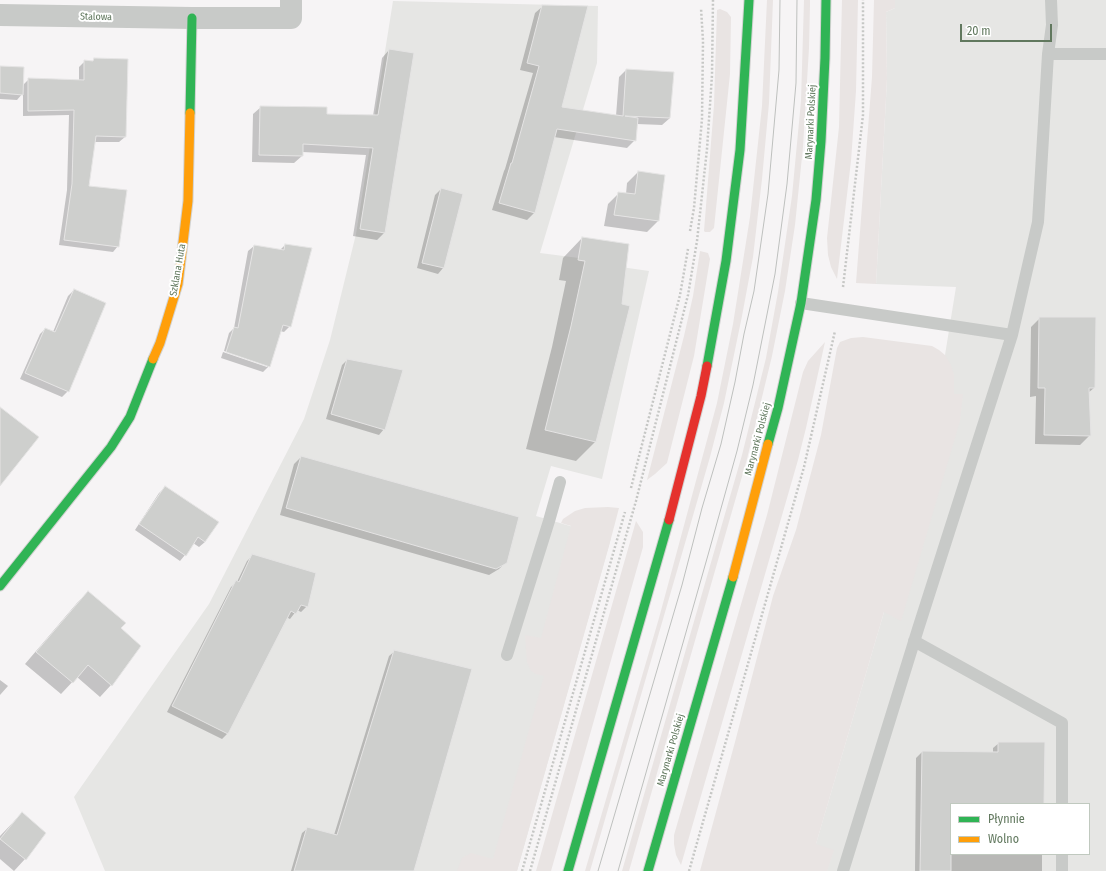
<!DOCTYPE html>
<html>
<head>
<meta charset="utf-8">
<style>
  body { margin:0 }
  #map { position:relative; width:1106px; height:871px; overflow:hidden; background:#f6f4f5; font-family:"Fira Sans Condensed",sans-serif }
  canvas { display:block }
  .legend { position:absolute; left:950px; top:803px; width:140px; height:52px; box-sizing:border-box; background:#fff; border:1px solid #c0c9bf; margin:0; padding:5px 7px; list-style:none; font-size:12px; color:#61785e }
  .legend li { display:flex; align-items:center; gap:8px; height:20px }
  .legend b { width:20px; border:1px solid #c0c9bf }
  .scale { position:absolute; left:960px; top:24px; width:92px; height:18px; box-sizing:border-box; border:2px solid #61785e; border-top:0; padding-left:5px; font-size:12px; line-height:14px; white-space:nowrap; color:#61785e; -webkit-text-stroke:3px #fff; paint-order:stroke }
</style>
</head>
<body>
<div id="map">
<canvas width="1106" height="871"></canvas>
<ul class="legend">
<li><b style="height:5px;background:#30b455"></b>Płynnie</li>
<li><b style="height:5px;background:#ff9f0a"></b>Wolno</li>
</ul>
<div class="scale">20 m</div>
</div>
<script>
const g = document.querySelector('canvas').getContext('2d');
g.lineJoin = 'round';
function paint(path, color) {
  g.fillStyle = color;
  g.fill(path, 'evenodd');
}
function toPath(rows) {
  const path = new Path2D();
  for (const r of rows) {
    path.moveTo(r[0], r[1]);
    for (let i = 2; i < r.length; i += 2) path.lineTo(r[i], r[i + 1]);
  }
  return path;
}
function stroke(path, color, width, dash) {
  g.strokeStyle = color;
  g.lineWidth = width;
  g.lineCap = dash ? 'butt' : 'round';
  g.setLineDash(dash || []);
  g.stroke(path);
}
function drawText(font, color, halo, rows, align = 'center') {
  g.font = font + ' "Fira Sans Condensed",sans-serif';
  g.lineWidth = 4;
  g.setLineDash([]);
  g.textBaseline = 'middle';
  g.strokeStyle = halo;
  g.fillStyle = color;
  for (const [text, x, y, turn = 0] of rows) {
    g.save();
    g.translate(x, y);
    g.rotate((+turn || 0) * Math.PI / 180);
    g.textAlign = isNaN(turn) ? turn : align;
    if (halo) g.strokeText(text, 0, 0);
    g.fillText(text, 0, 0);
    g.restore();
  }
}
const built = toPath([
  [895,0,1106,0,1106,871,808,871,884,612,945,355,956,287,876,284,887,79,886,12,895,8],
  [951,804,1089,804,1089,854,951,854],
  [393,1,598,6,597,63,540,253,579,258,579,261,649,271,602,479,551,466,536,516,611,538,517,871,105,871,74,797,209,604,304,419,330,340,356,234]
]);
const green = toPath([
  [767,0,773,0,769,103,762,179,753,257,742,316,724,403,710,457,590,871,585,871,659,618,717,403,733,324,750,217,762,106],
  [804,0,810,0,810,5,809,48,803,147,795,225,785,291,772,356,747,459,629,871,622,871,742,455,766,358,778,292,792,196,801,101],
  [842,0,858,0,856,91,851,161,837,279,831,267,828,255,827,238,839,127],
  [874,0,895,0,895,8,886,12,887,79,876,284,856,283,872,77],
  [720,9,727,12,731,17,730,74,714,228,710,232,705,232,704,231,714,105,717,10],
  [700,251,708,253,710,259,694,356,667,463,655,474,647,480,684,336,693,296],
  [863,337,932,346,939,350,945,355,951,365,954,375,954,394,963,394,960,421,901,621,884,612,816,844,834,850,827,871,700,871,735,742,773,596,796,530,821,435,837,348,840,342,851,338],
  [825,342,806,428,798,460,681,865,676,855,674,844,674,835,767,515,803,372,808,361],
  [608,507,619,508,609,546,517,871,457,871,462,858,471,853,493,859,544,676,536,674,531,671,527,662,525,635,541,638,571,526,561,523,563,519,575,511,585,508],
  [636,521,643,532,643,547,574,791,551,871,536,871]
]);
const shadow = toPath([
  [543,6,561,108,616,116,619,77,626,70,673,73,670,118,662,125,637,124,635,140,627,148,554,137,534,213,527,220,492,210,504,171,505,169,533,73,520,70,535,13],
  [389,50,384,233,377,240,353,236,366,155,302,152,302,156,294,163,252,162,253,114,261,107,326,115,373,116,382,58],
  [94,59,125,137,119,142,94,142,88,186,118,246,113,252,59,245,67,190,69,115,23,116,23,93,17,100,0,99,0,68,23,85,29,79,79,81,79,67,85,61,92,62],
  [638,172,664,176,658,221,647,232,604,226,608,204,619,193,626,194,627,183],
  [441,189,462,195,443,268,438,274,417,268,435,195],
  [582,238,621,304,629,306,595,442,576,461,526,449,552,347,566,281,559,280,563,258],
  [285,245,290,326,284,332,280,331,269,366,263,372,221,358,223,352,267,367,267,365,224,351,229,333,234,328,248,251,254,246,279,251],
  [74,290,68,391,62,397,20,379,40,334,45,329,53,332,68,296],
  [1040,318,1094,388,1088,393,1090,435,1080,445,1035,444,1036,396,1030,397,1031,327],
  [347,360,384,429,379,435,326,419,342,365],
  [301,457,506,562,499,569,489,575,280,515,294,464],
  [165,488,205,542,199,547,193,543,185,555,180,561,135,530,159,493],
  [253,555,307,606,301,612,297,610,290,619,286,617,227,734,222,739,167,712,231,587,237,582,247,561],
  [88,592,119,628,111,685,100,697,77,677,61,694,25,664,77,603],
  [395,651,413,871,291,871,302,833,308,828,334,835,389,656],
  [0,680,8,686,0,695],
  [999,743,1043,804,951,804,951,854,1042,854,1042,871,915,871,916,758,922,752,993,753,993,748],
  [22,813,25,859,14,871,0,859,0,836]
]);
const building = toPath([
  [542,5,588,6,562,107,623,116,626,69,674,72,670,118,625,116,638,118,636,141,557,129,535,213,499,203,511,163,512,163,539,66,527,63,542,5],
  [389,49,414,53,385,233,360,229,373,148,303,144,303,156,259,155,260,106,327,107,327,114,378,115,389,49],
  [94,58,128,59,126,137,96,136,89,186,127,190,119,247,64,240,72,184,74,110,28,111,28,78,84,80,84,60,93,61,94,58],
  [0,66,24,67,23,95,0,93,0,66],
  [638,171,665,175,659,221,614,215,618,192,635,194,638,171],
  [441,188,463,194,444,268,422,263,441,188],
  [582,237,629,244,622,304,630,306,596,442,545,430,571,326,585,261,578,260,582,237],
  [285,244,312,248,291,327,283,325,270,367,226,352,234,327,238,328,254,245,284,250,285,244],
  [74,289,106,303,69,392,25,373,45,328,55,332,74,289],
  [1039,317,1096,317,1095,388,1089,388,1091,436,1044,435,1045,388,1038,388,1039,317],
  [347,359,403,370,385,430,331,414,347,359],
  [0,407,39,437,0,486,0,407],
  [301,456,519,517,507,563,496,569,286,508,301,456],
  [165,486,219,522,205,542,198,537,186,556,139,524,165,486],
  [252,554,316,573,308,607,301,605,296,614,291,611,228,734,172,706,236,580,239,582,252,554],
  [88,591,126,623,121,628,141,646,112,686,88,665,73,683,36,652,88,591],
  [394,650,472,669,414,871,294,871,307,827,337,835,394,650],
  [998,742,1045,742,1044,804,951,804,951,871,920,871,922,751,998,752,998,742],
  [22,812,46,833,26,860,0,839,22,812]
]);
const path = toPath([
  [690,231,694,208,702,119,703,41,701,8],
  [843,287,863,115,863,0],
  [631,488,680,295,688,249],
  [522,871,625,512],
  [530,871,636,501,688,295,697,241,707,149,712,75,713,0],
  [689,871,804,467,835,331]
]);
const lane = toPath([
  [1048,54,1106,54],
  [801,303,1012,335],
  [914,641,1062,723,1062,804],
  [507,655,549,521,560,482],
  [843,871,918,629,1012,335,1038,222,1048,54,1052,25,1051,0],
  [1062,871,1062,854]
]);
const street = toPath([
  [0,15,192,18,291,18,291,0]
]);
const fast = toPath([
  [190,113,192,18],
  [707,366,726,261,740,150,749,0],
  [768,444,778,408,801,303,816,200,821,141,825,58,826,0],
  [0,586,111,447,130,417,153,359],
  [568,871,669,520],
  [648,871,733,577]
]);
const slow = toPath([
  [153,359,160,343,178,284,188,201,190,113],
  [733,577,768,444]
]);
const jam = toPath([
  [669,520,701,396,707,366]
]);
const tram = toPath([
  [598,871,682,585,702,508,721,444,735,382,744,334,754,291,768,194,779,70,780,0],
  [618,871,708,555,737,451,753,385,775,274,787,184,796,83,797,0]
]);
const streetNames = [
  ["Stalowa",96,17,1],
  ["Marynarki Polskiej",811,122,-87],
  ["Szklana Huta",178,270,-80],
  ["Marynarki Polskiej",758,439,-75],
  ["Marynarki Polskiej",671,750,-74]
];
paint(built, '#e6e6e4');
paint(green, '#e9e4e3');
paint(shadow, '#0003');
paint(building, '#cecfcd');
stroke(building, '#e5e4e4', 1);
stroke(fast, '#d2d2d1', 11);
stroke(slow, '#d2d2d1', 11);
stroke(jam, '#d2d2d1', 11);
stroke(path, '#c6c7c5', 2.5, [2, 2]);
stroke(lane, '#c8cac8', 12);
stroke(street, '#c8cac8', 22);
stroke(fast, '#30b455', 9);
stroke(slow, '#ff9f0a', 9);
stroke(jam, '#e5322d', 9);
stroke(tram, '#bec0be', 1);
drawText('10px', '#61785e', '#fff', streetNames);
</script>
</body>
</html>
